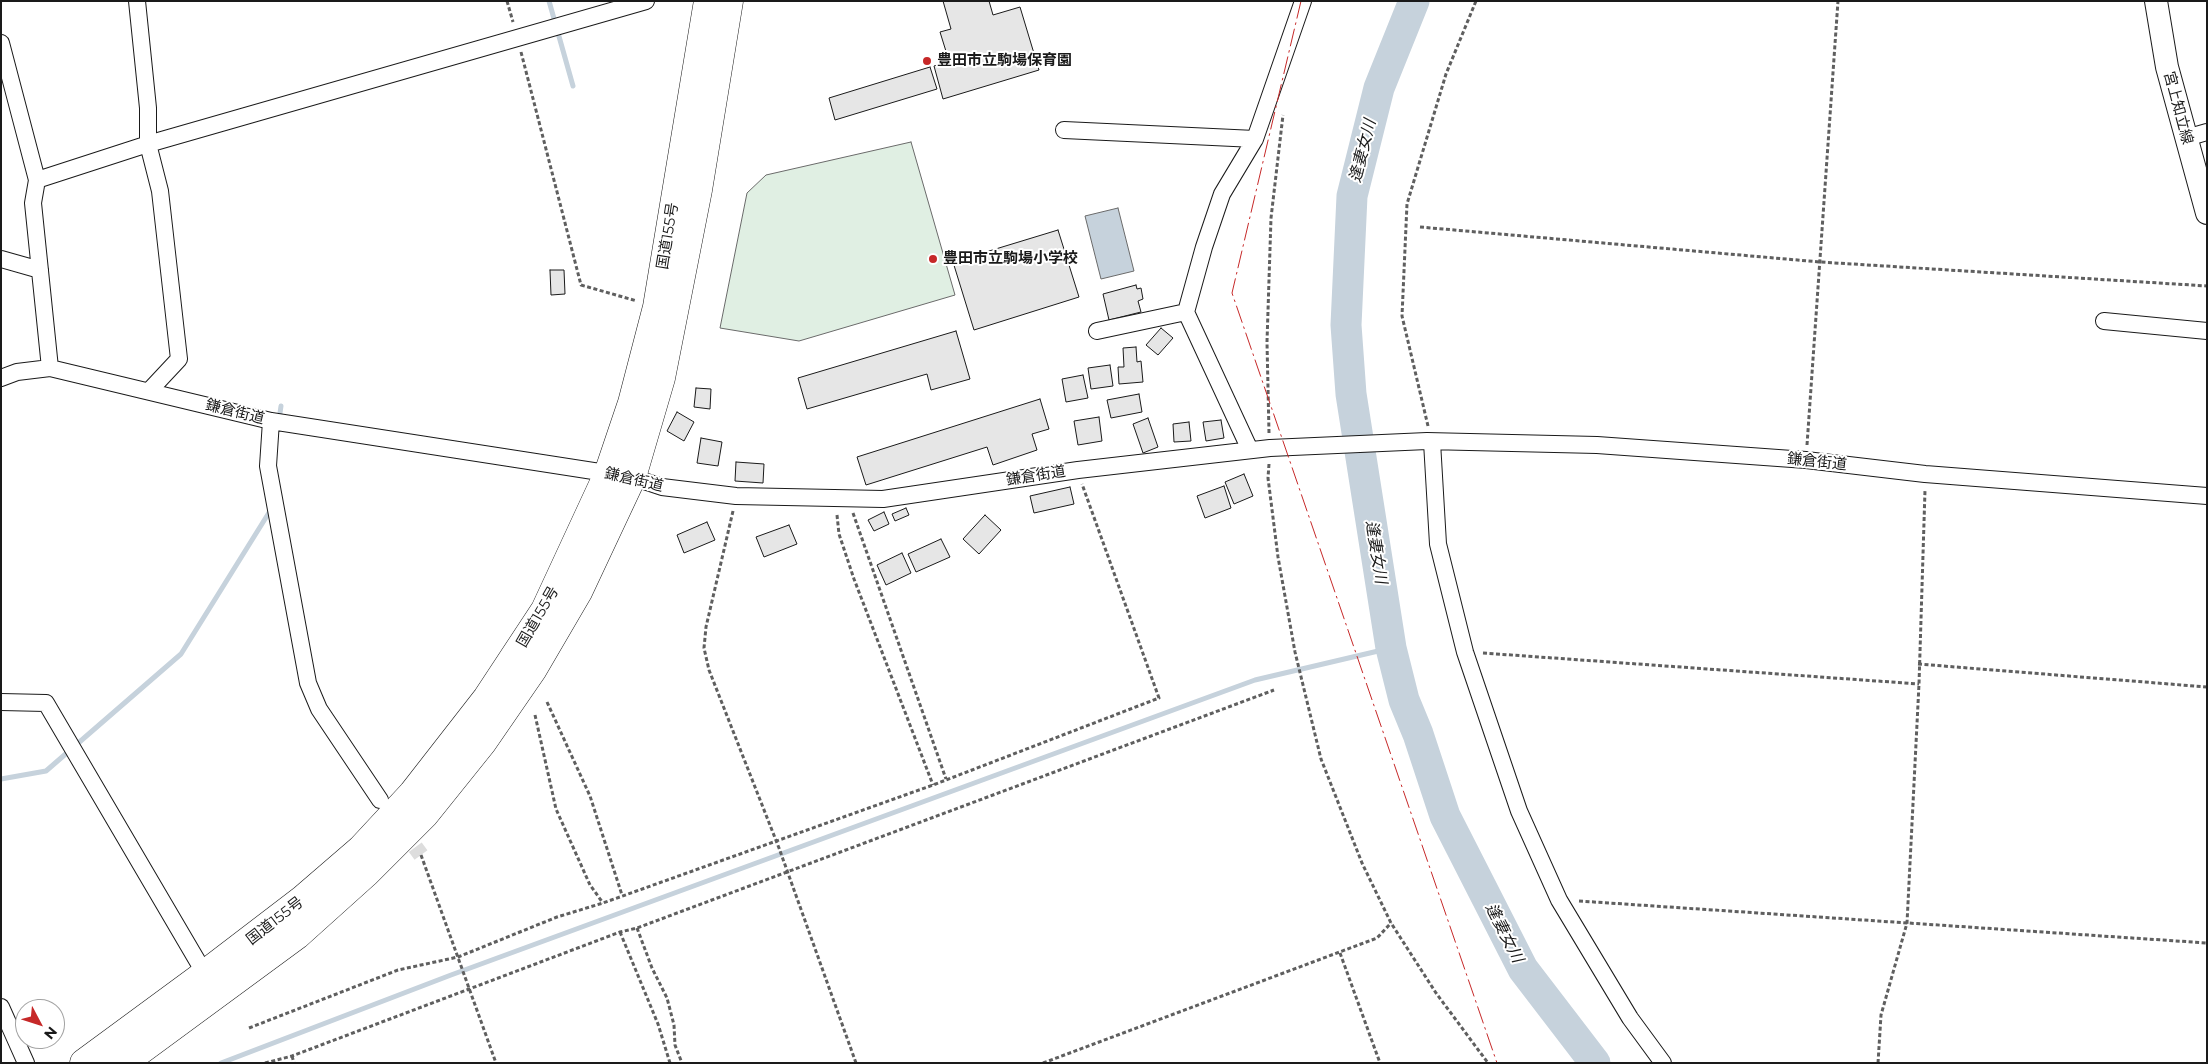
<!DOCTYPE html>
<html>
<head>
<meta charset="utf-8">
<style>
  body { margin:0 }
  #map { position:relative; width:2208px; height:1064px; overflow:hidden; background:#fff; font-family:Montserrat,sans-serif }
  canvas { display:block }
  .frame { position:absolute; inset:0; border:2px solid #1a1a1a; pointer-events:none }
  .north { position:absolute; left:15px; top:999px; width:50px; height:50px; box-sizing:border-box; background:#fff; border:1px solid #a3a3a3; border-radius:50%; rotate:130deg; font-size:14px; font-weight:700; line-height:20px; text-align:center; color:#1a1a1a }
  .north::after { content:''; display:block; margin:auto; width:18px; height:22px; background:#c62828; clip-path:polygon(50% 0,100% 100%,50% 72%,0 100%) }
</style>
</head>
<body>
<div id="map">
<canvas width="2208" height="1064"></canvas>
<div class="frame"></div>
<div class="north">N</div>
</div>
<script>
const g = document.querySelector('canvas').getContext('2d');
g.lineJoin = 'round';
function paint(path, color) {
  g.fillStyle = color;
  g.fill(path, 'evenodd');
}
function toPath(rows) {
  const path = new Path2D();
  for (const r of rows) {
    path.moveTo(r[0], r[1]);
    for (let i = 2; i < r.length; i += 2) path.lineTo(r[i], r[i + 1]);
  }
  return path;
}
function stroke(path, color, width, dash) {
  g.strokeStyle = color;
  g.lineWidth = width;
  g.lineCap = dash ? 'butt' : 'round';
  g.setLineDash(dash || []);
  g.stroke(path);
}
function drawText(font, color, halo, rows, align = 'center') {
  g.font = font + ' Montserrat,"Noto Sans JP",sans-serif';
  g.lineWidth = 4;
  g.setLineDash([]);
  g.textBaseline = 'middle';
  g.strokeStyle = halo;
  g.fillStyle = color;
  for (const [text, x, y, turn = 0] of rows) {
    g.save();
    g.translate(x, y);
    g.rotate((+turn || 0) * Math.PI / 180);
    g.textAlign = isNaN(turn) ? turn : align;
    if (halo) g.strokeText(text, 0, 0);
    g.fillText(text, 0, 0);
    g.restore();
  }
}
const green = toPath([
  [911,142,955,295,799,341,720,328,747,193,766,175,911,142]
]);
const water = toPath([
  [1118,208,1134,271,1101,279,1085,216,1118,208]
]);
const stream = toPath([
  [549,1,573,86],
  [279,420,281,406],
  [1,779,46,771,181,654,270,511],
  [221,1063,451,975,1255,680,1391,648]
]);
const river = toPath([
  [1414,1,1379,88,1352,196,1346,325,1351,394,1391,648,1404,700,1418,734,1445,816,1523,969,1595,1063]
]);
const building = toPath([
  [943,1,989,1,993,15,1020,7,1039,70,943,99,934,66,949,61,940,32,951,29,943,1],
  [930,67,937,89,835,120,829,98,930,67],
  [1058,230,1079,297,974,330,953,262,1058,230],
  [550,270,564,270,565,294,551,295,550,270],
  [1136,285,1137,289,1141,288,1143,299,1138,301,1141,312,1109,320,1103,294,1136,285],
  [1161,328,1173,338,1158,355,1146,345,1161,328],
  [956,331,970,379,931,390,927,374,807,409,798,378,956,331],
  [1136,347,1137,362,1141,361,1143,382,1119,384,1118,367,1124,367,1123,348,1136,347],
  [1110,365,1113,386,1091,389,1088,368,1110,365],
  [1083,375,1088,398,1066,402,1062,379,1083,375],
  [696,388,711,389,710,409,694,407,696,388],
  [1139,394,1142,412,1111,418,1107,400,1139,394],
  [1040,399,1049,429,1032,434,1037,450,993,465,987,447,866,485,857,457,1040,399],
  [677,412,694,422,684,441,667,431,677,412],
  [1099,417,1102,441,1078,445,1074,421,1099,417],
  [1148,418,1158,447,1143,453,1133,424,1148,418],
  [1221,420,1224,438,1206,441,1203,422,1221,420],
  [1189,422,1191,441,1174,442,1173,424,1189,422],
  [701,438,722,442,718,466,697,463,701,438],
  [736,462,764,464,763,483,735,481,736,462],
  [1244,474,1253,496,1234,504,1225,482,1244,474],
  [1224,486,1231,508,1205,518,1197,496,1224,486],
  [1070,487,1074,504,1034,513,1030,496,1070,487],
  [906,508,909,515,895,521,892,514,906,508],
  [884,512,889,524,874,531,868,520,884,512],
  [985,515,1001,530,979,554,963,539,985,515],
  [707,522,715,540,684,553,677,535,707,522],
  [789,525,797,544,764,557,756,537,789,525],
  [941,539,950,557,916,572,908,554,941,539],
  [902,553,911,573,886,585,877,565,902,553]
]);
const streetTunnel = toPath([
  [401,828,421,855]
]);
const path = toPath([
  [507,1,513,22],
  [521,52,581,285,637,301],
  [1420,227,1820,262,2207,286],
  [1428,426,1402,316,1407,204,1446,74,1476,1],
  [1269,433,1267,342,1271,218,1283,115],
  [1807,445,1838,1],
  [1269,464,1268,478,1278,557,1295,652,1321,759,1362,863,1391,923,1436,993,1488,1063],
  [733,511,706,627,704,648,709,670,779,848,856,1063],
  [853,513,946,779],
  [837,515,839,534,854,579,933,785],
  [1483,653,1919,684],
  [1918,664,2207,687],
  [547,702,590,796,622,895],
  [535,715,556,809,590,885,603,903],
  [421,855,496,1063],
  [1579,901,2207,943],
  [637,928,652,968,667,998,674,1025,675,1045,682,1063],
  [620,932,658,1024,670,1063],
  [1340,953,1380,1063],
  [249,1028,398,970,458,957,557,917,603,903,933,785,1159,698,1082,484],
  [292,1056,294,1063],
  [265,1063,292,1056,620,932,637,928,1274,690],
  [1043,1063,1377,938,1391,923],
  [1878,1063,1881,1015,1907,923,1919,684,1925,490]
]);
const street = toPath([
  [137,1,148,108,148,144,160,191,179,359,150,390],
  [1,43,37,180,33,203,50,368],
  [1064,130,1255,139],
  [2186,138,2207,132],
  [37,180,148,144,646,1],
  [1,259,40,270],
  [2104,321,2207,331],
  [1097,331,1186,312],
  [1,378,17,372,50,368,271,421,632,477,662,487,736,496,883,499,1078,470,1270,448,1427,441,1597,445,1806,460,1925,474,2207,496],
  [271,421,268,466,308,683,319,709,380,800],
  [1432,442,1438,544,1465,652,1519,811,1559,900,1630,1018,1663,1063],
  [1250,450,1186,312,1204,247,1222,194,1255,139,1303,1],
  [1,702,46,703,205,974],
  [1,1007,26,1063]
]);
const secondary = toPath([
  [2156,1,2167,67,2207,213]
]);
const highway = toPath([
  [84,1063,205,974,303,899,361,849,413,793,487,698,545,610,608,474,632,403,657,307,708,1],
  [123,1063,297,935,366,873,425,814,482,743,533,669,578,592,632,477,661,378,698,190,729,1]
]);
const power = toPath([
  [1301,1,1232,293,1497,1063]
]);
const markers = [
  [927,61,5,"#c62828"],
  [933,259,5,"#c62828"]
];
const poiNames = [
  ["豊田市立駒場保育園",937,61],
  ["豊田市立駒場小学校",943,259]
];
const streetNames = [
  ["宮上知立線",2178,108,75],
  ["国道155号",668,236,-81],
  ["鎌倉街道",235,412,14],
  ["鎌倉街道",1817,462,6],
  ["鎌倉街道",1036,476,-9],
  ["鎌倉街道",634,480,13],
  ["国道155号",538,617,-60],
  ["国道155号",275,921,-38]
];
const waterNames = [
  ["逢妻女川",1363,151,-76],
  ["逢妻女川",1376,552,81],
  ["逢妻女川",1504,933,63]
];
paint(green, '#e0efe3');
stroke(green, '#6a6a6a', 1);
paint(water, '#c6d2dc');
stroke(water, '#6a6a6a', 1);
stroke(stream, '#c6d2dc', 5);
stroke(river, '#c6d2dc', 31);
paint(building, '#e6e6e6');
stroke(building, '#1a1a1a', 1);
stroke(streetTunnel, '#ddd', 16, [16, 8]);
stroke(street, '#1a1a1a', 18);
stroke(secondary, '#1a1a1a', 24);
stroke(highway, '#1a1a1a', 29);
stroke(path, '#5f5f5f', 3, [4, 2.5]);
stroke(street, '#fff', 16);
stroke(secondary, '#fff', 22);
stroke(highway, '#fff', 28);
stroke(power, '#c62828', 1, [18, 4, 2.5, 4]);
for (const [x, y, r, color] of markers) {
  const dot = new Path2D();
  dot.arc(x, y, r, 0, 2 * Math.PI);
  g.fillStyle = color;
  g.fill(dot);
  stroke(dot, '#fff', 2);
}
drawText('bold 15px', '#1a1a1a', '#fff', poiNames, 'left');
drawText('15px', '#1a1a1a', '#fff', streetNames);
drawText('italic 16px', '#1a1a1a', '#fff', waterNames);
</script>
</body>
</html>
